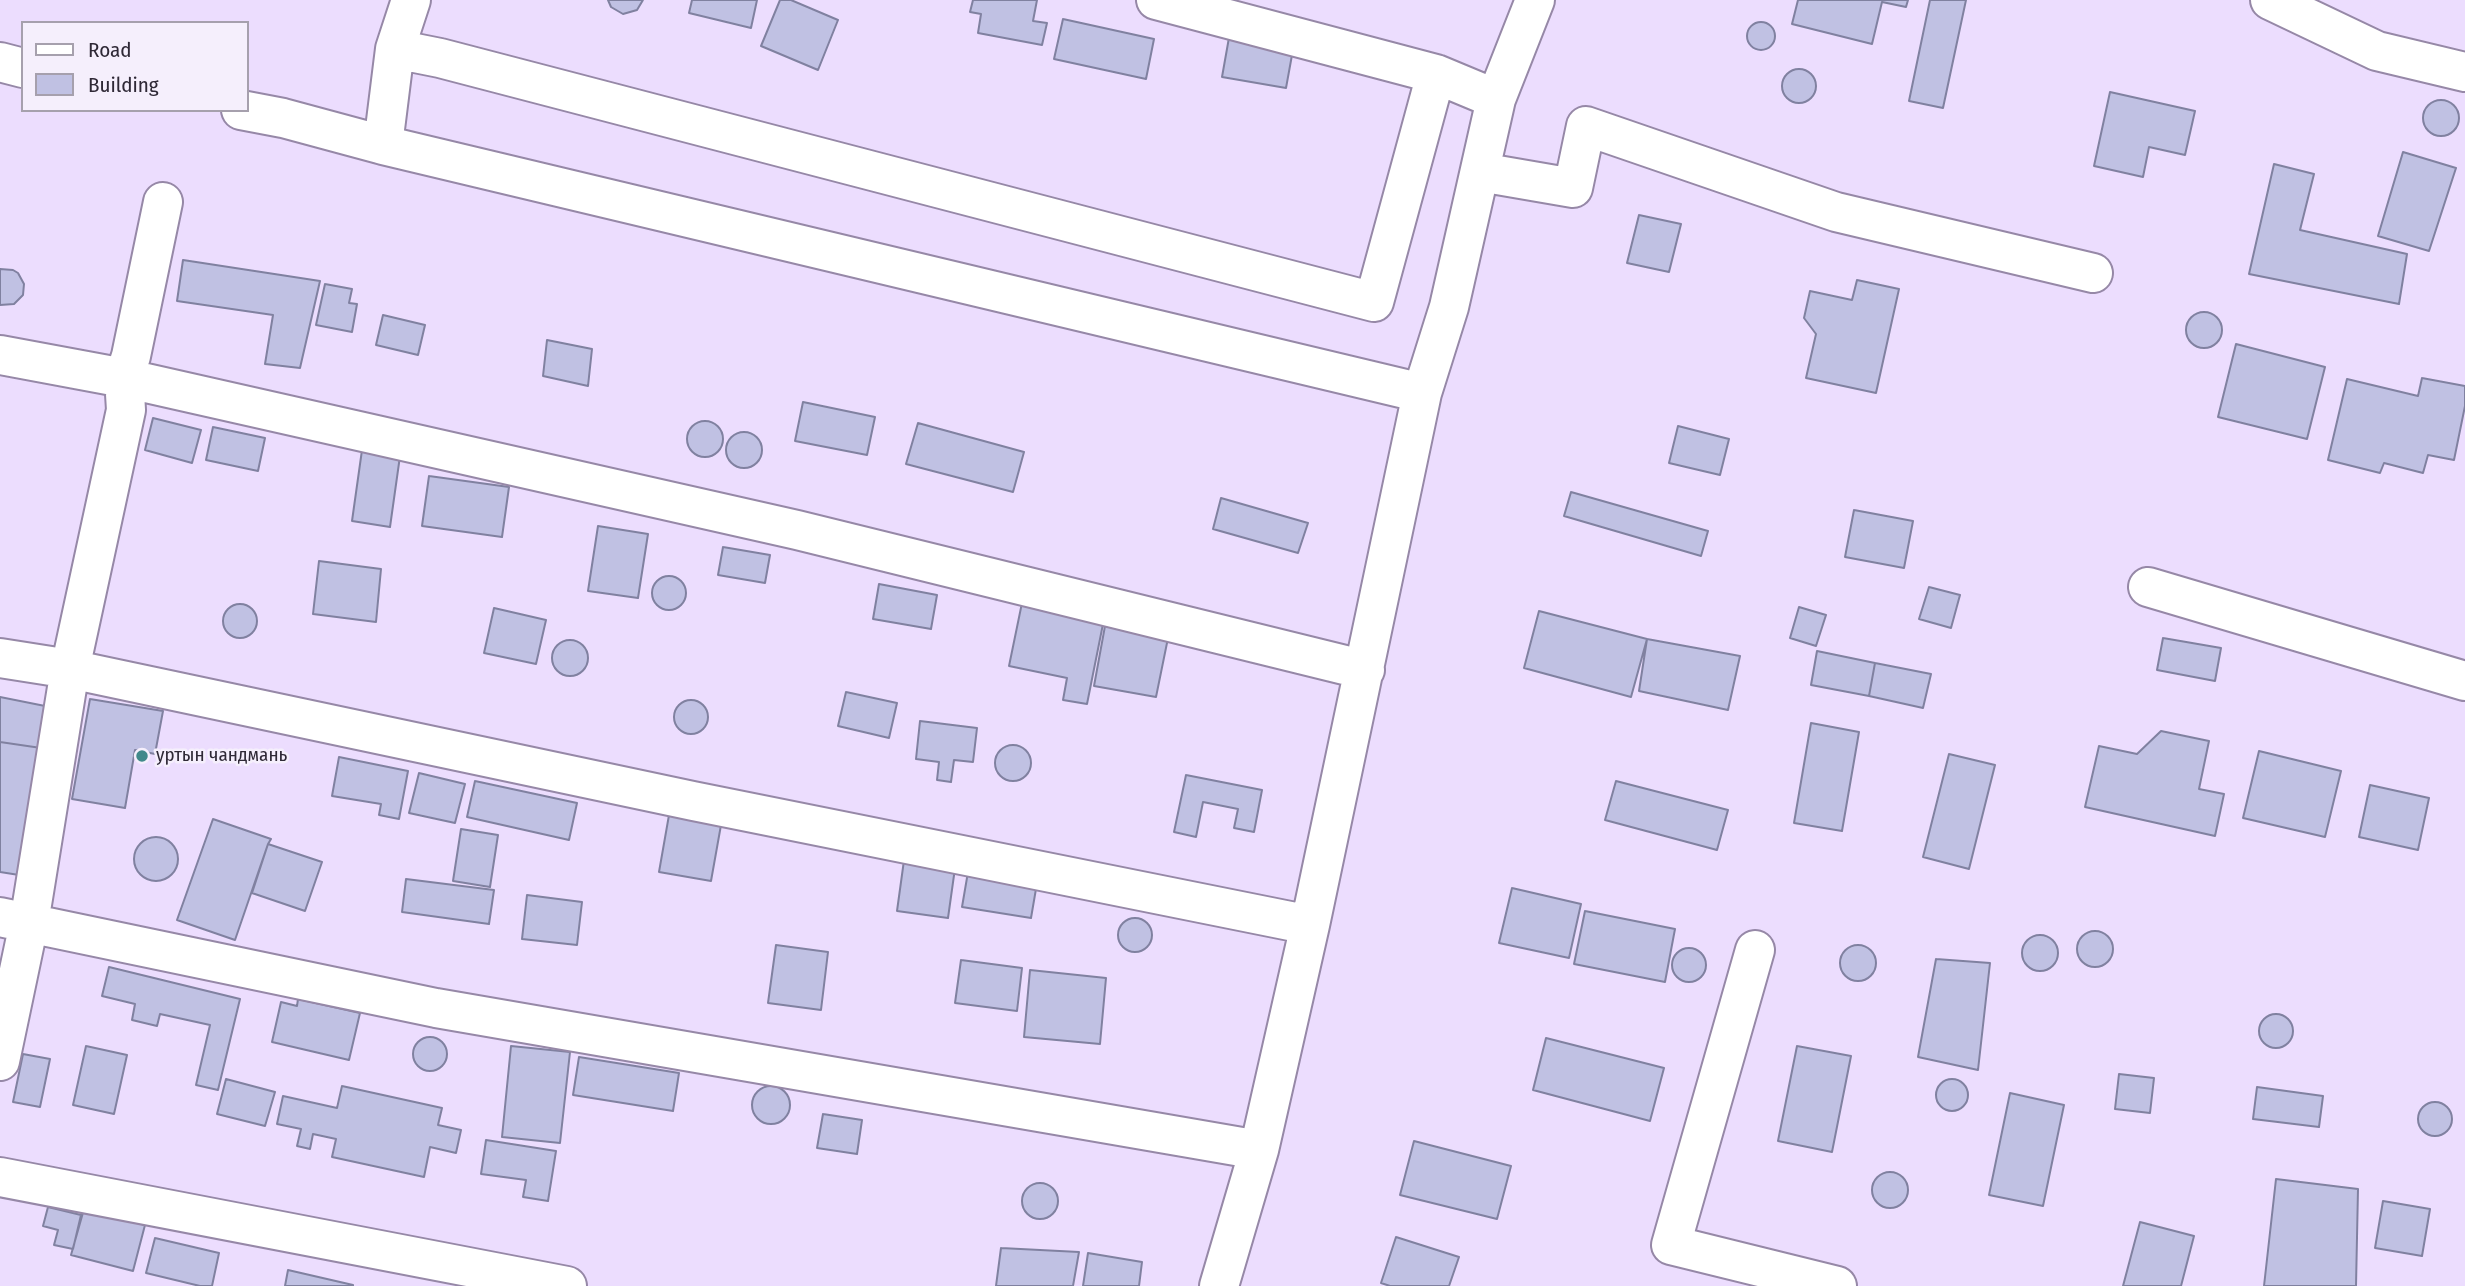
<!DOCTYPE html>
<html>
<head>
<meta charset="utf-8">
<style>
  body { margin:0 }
  #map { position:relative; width:2465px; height:1286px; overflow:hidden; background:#ecddfe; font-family:"Fira Sans Condensed",sans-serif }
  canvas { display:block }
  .legend { position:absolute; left:21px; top:21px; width:228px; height:91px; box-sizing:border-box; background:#f5effc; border:2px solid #a6a0ad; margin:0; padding:9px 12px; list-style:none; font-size:21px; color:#2f2936 }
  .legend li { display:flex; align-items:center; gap:14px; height:35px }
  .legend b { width:35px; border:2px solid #a6a0ad }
</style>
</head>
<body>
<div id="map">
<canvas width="2465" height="1286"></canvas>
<ul class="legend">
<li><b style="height:9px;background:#fff"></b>Road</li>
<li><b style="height:19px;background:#c0c1e3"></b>Building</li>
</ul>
</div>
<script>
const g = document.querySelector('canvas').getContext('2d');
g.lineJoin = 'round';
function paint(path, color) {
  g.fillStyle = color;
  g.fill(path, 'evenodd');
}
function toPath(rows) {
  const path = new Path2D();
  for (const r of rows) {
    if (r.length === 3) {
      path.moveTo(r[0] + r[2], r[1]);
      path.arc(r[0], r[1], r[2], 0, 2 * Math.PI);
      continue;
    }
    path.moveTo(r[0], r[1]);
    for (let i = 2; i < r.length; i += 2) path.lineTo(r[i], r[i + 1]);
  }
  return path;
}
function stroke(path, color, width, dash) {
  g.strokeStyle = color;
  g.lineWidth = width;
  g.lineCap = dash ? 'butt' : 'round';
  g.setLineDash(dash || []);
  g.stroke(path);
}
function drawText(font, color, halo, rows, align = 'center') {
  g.font = font + ' "Fira Sans Condensed",sans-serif';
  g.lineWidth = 5;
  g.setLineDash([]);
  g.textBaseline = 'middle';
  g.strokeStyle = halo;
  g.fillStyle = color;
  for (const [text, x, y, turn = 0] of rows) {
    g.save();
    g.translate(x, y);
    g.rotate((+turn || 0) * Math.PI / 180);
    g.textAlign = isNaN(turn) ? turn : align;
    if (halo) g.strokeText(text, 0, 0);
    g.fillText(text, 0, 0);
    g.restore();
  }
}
const building = toPath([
  [643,0,637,10,623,14,611,7,608,0,643,0],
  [692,0,757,0,751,28,689,13,692,0],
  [780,0,791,0,838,20,818,70,761,46,780,0],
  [973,0,1037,0,1033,21,1047,23,1042,45,978,33,981,14,970,12,973,0],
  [1798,0,1908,0,1906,7,1882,2,1872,44,1792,24,1798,0],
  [1930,0,1966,0,1943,108,1909,101,1930,0],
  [1063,19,1154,39,1146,79,1054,59,1063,19],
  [1761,36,14],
  [1230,32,1294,44,1286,88,1222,77,1230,32],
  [1799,86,17],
  [2110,92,2195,111,2185,155,2149,147,2143,177,2094,166,2110,92],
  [2441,118,18],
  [2403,152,2456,168,2429,251,2378,236,2403,152],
  [2274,164,2314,174,2300,230,2407,254,2399,304,2249,274,2274,164],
  [1639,215,1681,224,1669,272,1627,263,1639,215],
  [183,260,320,281,300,368,265,364,273,315,177,301,183,260],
  [0,269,13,270,18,273,24,284,23,295,14,304,0,305,0,269],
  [1857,280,1899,289,1876,393,1806,378,1816,334,1804,318,1810,291,1852,300,1857,280],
  [325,284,352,289,349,303,357,304,352,332,316,325,325,284],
  [2204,330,18],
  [383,315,425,325,418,355,376,345,383,315],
  [547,340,592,349,588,386,543,376,547,340],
  [2236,344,2325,367,2307,439,2218,417,2236,344],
  [2422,378,2465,386,2465,406,2454,460,2428,455,2423,473,2384,463,2380,473,2328,460,2347,379,2418,396,2422,378],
  [803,402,875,417,867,455,795,441,803,402],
  [153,418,201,430,192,463,145,450,153,418],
  [705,439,18],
  [918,423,1024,452,1013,492,906,464,918,423],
  [1678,426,1729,439,1720,475,1669,463,1678,426],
  [213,427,265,438,258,471,206,460,213,427],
  [744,450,18],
  [362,450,400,456,390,527,352,521,362,450],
  [429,476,509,487,502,537,422,526,429,476],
  [1571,492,1708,531,1701,556,1564,516,1571,492],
  [1221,498,1308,523,1298,553,1213,529,1221,498],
  [1854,510,1913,521,1904,568,1845,557,1854,510],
  [598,526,648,534,638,598,588,591,598,526],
  [723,547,770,555,765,583,718,575,723,547],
  [319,561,381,569,376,622,313,614,319,561],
  [669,593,17],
  [879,584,937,595,931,629,873,619,879,584],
  [1929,587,1960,595,1951,628,1919,619,1929,587],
  [1023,598,1105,614,1087,704,1063,700,1067,678,1009,666,1023,598],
  [240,621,17],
  [1799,607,1826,615,1816,646,1790,638,1799,607],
  [494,608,546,620,536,664,484,653,494,608],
  [1539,611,1647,639,1631,697,1524,668,1539,611],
  [1105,626,1168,638,1156,697,1094,686,1105,626],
  [2163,638,2221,648,2215,681,2157,670,2163,638],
  [1647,639,1740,656,1728,710,1639,691,1647,639],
  [570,658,18],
  [1817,651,1875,663,1869,696,1811,685,1817,651],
  [1875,663,1931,674,1923,708,1869,696,1875,663],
  [846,692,897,703,889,738,838,726,846,692],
  [0,697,50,707,41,748,0,742,0,697],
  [90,699,163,711,155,754,135,750,125,808,72,799,90,699],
  [691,717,17],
  [920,721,977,728,973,762,954,760,951,782,937,780,939,762,916,759,920,721],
  [1811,723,1859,732,1842,831,1794,823,1811,723],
  [2161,731,2209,741,2199,789,2224,794,2215,836,2085,807,2099,746,2137,754,2161,731],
  [0,742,41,748,19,875,0,872,0,742],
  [1013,763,18],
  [2259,751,2341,771,2325,837,2243,818,2259,751],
  [1949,754,1995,765,1969,869,1923,857,1949,754],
  [339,757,408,771,399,819,379,815,381,804,332,796,339,757],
  [419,773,465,784,455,823,409,813,419,773],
  [1186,775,1262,790,1254,832,1234,828,1238,809,1203,802,1196,837,1174,832,1186,775],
  [475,781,577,803,569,840,467,817,475,781],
  [1616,781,1728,810,1717,850,1605,820,1616,781],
  [2370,785,2429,798,2418,850,2359,837,2370,785],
  [669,815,721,825,711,881,659,872,669,815],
  [213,819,271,839,268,844,235,940,177,920,213,819],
  [461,829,498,835,490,887,453,881,461,829],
  [156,859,22],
  [268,844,322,862,305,911,252,893,268,844],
  [905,853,956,861,948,918,897,911,905,853],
  [968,872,1037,883,1031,918,962,907,968,872],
  [406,879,494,890,489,924,402,912,406,879],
  [1512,888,1581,904,1569,958,1499,943,1512,888],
  [527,895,582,902,577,945,522,939,527,895],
  [1585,911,1675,929,1665,982,1574,964,1585,911],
  [1135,935,17],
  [2095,949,18],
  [2040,953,18],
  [1858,963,18],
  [776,945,828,952,821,1010,768,1003,776,945],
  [1689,965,17],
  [1936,959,1990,963,1978,1070,1918,1057,1936,959],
  [961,960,1022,968,1017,1011,955,1003,961,960],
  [109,967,240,999,218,1090,196,1085,210,1025,160,1014,157,1026,132,1020,135,1004,102,996,109,967],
  [1030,970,1106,978,1100,1044,1024,1037,1030,970],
  [298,999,360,1013,349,1060,272,1042,281,1002,297,1006,298,999],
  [2276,1031,17],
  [430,1054,17],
  [1546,1038,1664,1068,1650,1121,1533,1090,1546,1038],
  [86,1046,127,1055,114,1114,73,1105,86,1046],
  [511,1046,570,1052,560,1143,502,1137,511,1046],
  [1797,1046,1851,1056,1832,1152,1778,1141,1797,1046],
  [23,1054,50,1059,40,1107,13,1102,23,1054],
  [579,1057,679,1073,673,1111,573,1095,579,1057],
  [2119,1074,2154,1078,2150,1113,2115,1109,2119,1074],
  [1952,1095,16],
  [226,1079,275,1092,265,1126,217,1114,226,1079],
  [342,1086,442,1108,438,1125,461,1130,456,1153,430,1147,424,1177,332,1157,336,1139,313,1134,310,1149,297,1146,301,1129,277,1124,283,1096,337,1108,342,1086],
  [771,1105,19],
  [2257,1087,2323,1096,2319,1127,2253,1119,2257,1087],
  [2010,1093,2064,1105,2043,1206,1989,1195,2010,1093],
  [2435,1119,17],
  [823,1114,862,1120,857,1154,817,1148,823,1114],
  [486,1140,556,1151,548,1201,523,1197,526,1180,481,1174,486,1140],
  [1414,1141,1511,1166,1497,1219,1400,1195,1414,1141],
  [1890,1190,18],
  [2276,1179,2358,1189,2356,1286,2264,1286,2276,1179],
  [1040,1201,18],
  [2383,1201,2430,1209,2422,1256,2375,1248,2383,1201],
  [48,1207,81,1215,73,1249,54,1245,58,1230,43,1226,48,1207],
  [84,1209,145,1225,133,1271,71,1255,84,1209],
  [2140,1222,2194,1236,2181,1286,2123,1286,2140,1222],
  [1396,1237,1459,1257,1449,1286,1390,1286,1381,1283,1396,1237],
  [155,1238,219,1253,212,1286,200,1286,146,1273,155,1238],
  [1001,1248,1079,1252,1073,1286,996,1286,1001,1248],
  [1088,1253,1142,1262,1139,1286,1083,1286,1088,1253],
  [288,1270,353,1285,353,1286,285,1286,288,1270]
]);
const minor = toPath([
  [1156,0,1436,74,1496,99],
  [2270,0,2377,51,2465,72],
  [395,49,440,58,1374,302,1436,74],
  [0,62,23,68],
  [241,110,283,118,383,145,395,49,411,0],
  [383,145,1422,393],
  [1480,172,1573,188,1586,126,1836,212,2093,273],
  [0,355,124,378,797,530,1365,670],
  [2148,587,2465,681],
  [0,658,70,669,693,801,1310,925],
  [0,917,436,1008,1259,1150],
  [1755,950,1671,1245,1837,1286],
  [0,1061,29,923,70,669,126,410,124,378,131,356,163,202],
  [0,1177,567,1286],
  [1219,1286,1259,1150,1310,925,1422,393,1449,307,1496,99,1535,0]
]);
const markers = [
  [142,756,7,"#41898a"]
];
const poiNames = [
  ["уртын чандмань",156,756]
];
paint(building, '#c0c1e3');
stroke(building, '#8081a0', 2);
stroke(minor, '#9688a7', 42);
stroke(minor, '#fff', 38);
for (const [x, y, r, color] of markers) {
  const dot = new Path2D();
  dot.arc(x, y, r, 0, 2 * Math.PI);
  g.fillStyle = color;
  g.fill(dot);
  stroke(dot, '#f5effc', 2.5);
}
drawText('19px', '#2f2936', '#f5effc', poiNames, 'left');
</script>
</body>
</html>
